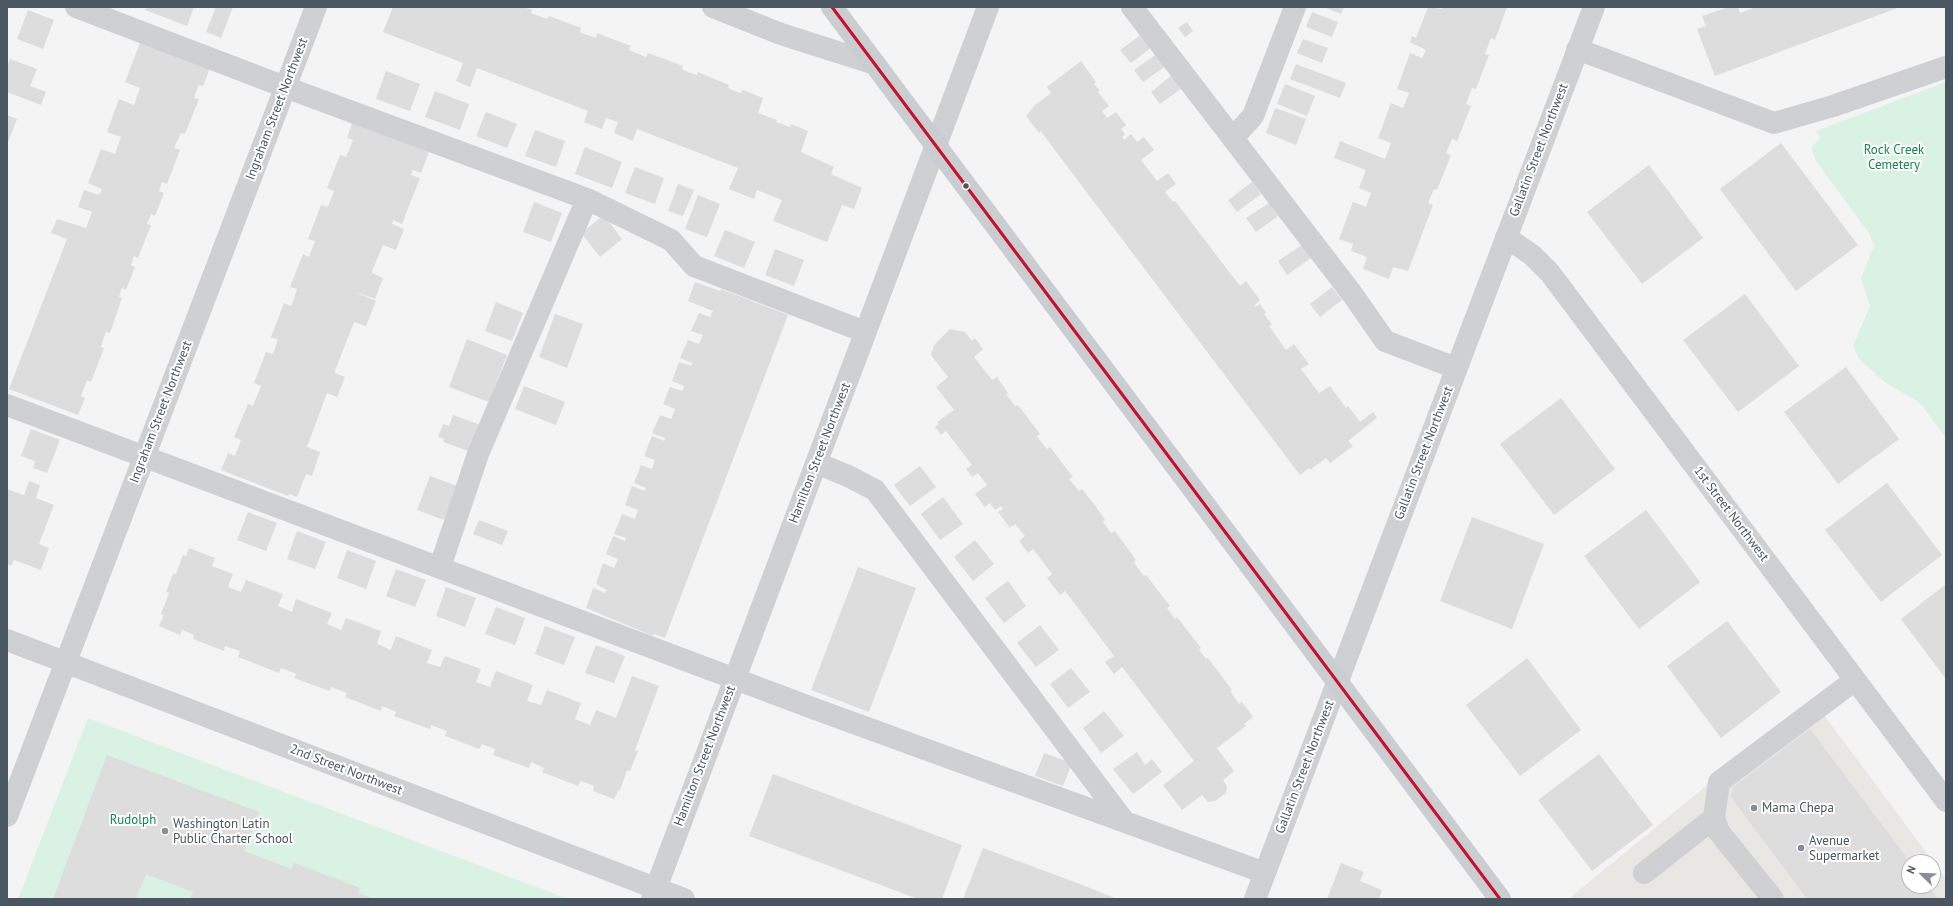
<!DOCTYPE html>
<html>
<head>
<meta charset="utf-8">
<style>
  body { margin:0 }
  #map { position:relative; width:1953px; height:906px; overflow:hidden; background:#f4f4f4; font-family:"PT Sans",sans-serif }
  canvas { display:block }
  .frame { position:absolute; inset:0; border:8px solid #4a5661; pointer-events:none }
  .north { position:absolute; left:1901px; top:854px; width:40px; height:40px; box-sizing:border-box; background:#fff; border:1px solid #b7bbc0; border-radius:50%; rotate:293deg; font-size:11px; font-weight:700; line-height:16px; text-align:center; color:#4a5661 }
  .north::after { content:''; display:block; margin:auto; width:14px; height:18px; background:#868d94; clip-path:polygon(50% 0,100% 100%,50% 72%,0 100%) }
</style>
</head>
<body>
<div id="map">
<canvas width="1953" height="906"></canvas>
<div class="frame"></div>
<div class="north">N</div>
</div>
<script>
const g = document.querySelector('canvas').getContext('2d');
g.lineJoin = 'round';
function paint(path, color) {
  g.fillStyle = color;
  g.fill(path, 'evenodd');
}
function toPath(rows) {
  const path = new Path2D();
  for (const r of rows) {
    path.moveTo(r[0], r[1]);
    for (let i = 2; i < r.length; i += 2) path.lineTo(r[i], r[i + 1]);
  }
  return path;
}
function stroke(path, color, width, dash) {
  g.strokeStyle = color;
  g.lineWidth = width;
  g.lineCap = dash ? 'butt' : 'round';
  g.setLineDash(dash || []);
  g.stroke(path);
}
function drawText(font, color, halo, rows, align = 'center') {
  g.font = font + ' "PT Sans",sans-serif';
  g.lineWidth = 4;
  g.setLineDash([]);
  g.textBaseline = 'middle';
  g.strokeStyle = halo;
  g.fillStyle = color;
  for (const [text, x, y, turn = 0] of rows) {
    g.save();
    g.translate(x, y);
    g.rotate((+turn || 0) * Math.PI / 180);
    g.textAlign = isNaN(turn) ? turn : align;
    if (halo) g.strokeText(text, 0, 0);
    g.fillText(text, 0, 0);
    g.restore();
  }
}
const commercial = toPath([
  [1812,699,1946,879,1946,899,1573,899,1571,897],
  [1909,862,1933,862,1933,886,1909,886]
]);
const green = toPath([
  [1946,82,1946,438,1920,403,1885,382,1859,359,1853,346,1870,306,1861,278,1874,246,1869,233,1816,161,1811,148,1820,138,1816,131],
  [88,718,568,899,18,899]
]);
const building = toPath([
  [147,7,194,7,187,26,145,10],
  [216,7,233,7,221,38,206,32],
  [393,7,523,7,532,10,531,13,547,19,549,16,581,28,580,32,587,35,596,38,597,33,631,46,629,50,646,57,648,53,683,66,682,69,688,72,697,75,698,72,729,85,728,88,737,92,741,93,743,90,763,98,758,113,777,120,776,122,790,127,791,124,808,131,801,152,834,167,831,174,862,188,854,209,842,205,827,242,773,221,782,200,757,190,754,199,729,189,738,168,637,129,633,141,614,133,618,122,606,118,602,129,584,122,588,111,477,68,470,87,456,81,463,63,383,32],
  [1323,7,1344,7,1341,14],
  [1428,7,1442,9,1442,7,1507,7,1495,40,1491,38,1485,54,1489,55,1476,89,1472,88,1466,104,1471,106,1457,141,1452,139,1446,153,1451,155,1437,190,1434,189,1428,203,1433,205,1408,271,1393,267,1389,279,1363,269,1367,257,1351,251,1353,244,1339,239,1353,202,1366,207,1371,193,1359,188,1366,170,1334,158,1340,141,1385,159,1391,143,1378,138,1391,103,1403,108,1409,93,1397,89,1410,53,1422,58,1426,50,1410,42,1412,36,1416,38],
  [1729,7,1738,7,1740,13,1756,7,1900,7,1715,76,1697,29,1706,26,1702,16],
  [28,10,54,20,43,49,17,39],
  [1312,12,1338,22,1332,37,1306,27],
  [1187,22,1193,31,1185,37,1178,28],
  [1142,34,1152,47,1131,63,1120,50],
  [1303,39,1328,48,1322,63,1297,53],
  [141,40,210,68,203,86,199,85,197,89,194,98,199,99,185,134,181,133,174,148,180,150,167,184,162,182,159,191,164,193,155,216,151,214,147,224,151,225,138,258,134,256,131,265,135,267,126,290,122,288,121,290,119,297,122,298,110,333,106,332,103,340,101,347,104,348,91,382,87,380,81,396,85,398,78,415,9,389,67,239,51,233,57,219,86,228,92,212,78,207,84,190,99,195,102,189,88,183,101,149,115,154,121,137,107,132,119,99,134,105,140,88,125,82],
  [1158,53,1166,66,1143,82,1134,70],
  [10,59,37,69,30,86,46,92,41,105,7,92,7,67],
  [1081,61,1096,82,1094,84,1100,90,1098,92,1109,106,1102,111,1107,118,1116,112,1126,125,1121,129,1125,134,1122,137,1124,140,1131,134,1137,142,1144,137,1154,150,1141,160,1157,181,1168,173,1176,184,1165,192,1173,202,1175,201,1240,286,1246,281,1260,300,1254,306,1255,307,1260,304,1266,313,1264,314,1272,324,1269,326,1286,350,1294,344,1309,364,1301,369,1319,393,1330,386,1346,408,1348,406,1360,422,1373,412,1377,418,1348,441,1353,446,1330,463,1326,458,1310,470,1309,468,1300,475,1042,133,1041,131,1039,133,1026,116,1035,105,1051,93,1047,87],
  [1296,64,1346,83,1340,98,1290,79],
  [386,71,420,84,410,111,376,99],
  [1172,75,1182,88,1160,104,1151,92],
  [1285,84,1315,96,1307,116,1277,104],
  [435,91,469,104,460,130,425,117],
  [1275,108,1306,119,1296,145,1266,133],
  [486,112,517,124,507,148,476,136],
  [7,115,17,119,7,145],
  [353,121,429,152,421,173,413,170,411,175,420,178,402,224,393,220,392,224,404,229,396,250,383,245,372,271,372,273,383,278,375,299,353,291,376,301,366,326,354,322,335,371,335,373,345,377,337,397,327,393,307,447,320,452,312,476,306,474,297,497,289,494,288,496,221,470,228,453,235,456,241,440,234,437,248,404,253,406,261,386,254,383,266,352,273,354,275,348,278,340,271,337,284,303,291,306,294,299,297,289,290,287,303,254,309,257,315,241,308,239,321,205,328,207,334,191,327,188,340,155,346,157,353,140,347,138],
  [535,130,565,141,556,167,525,156],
  [1781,143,1858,245,1796,291,1720,189],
  [585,147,622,162,612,188,575,174],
  [1649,165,1703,238,1642,284,1587,212],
  [635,167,664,178,655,204,625,193],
  [1252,182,1261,194,1237,212,1228,200],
  [678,184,694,190,683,216,668,211],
  [698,195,720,204,707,237,685,229],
  [534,202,562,213,551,242,523,232],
  [1269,203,1278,216,1256,232,1246,218],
  [604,215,622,239,600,257,581,233],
  [725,230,755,242,744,268,714,256],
  [1302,245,1311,258,1287,275,1278,261],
  [775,249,804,260,794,286,765,275],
  [695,282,720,291,721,289,788,315,665,638,654,634,653,636,586,608,593,588,605,593,607,590,596,584,603,563,614,568,618,559,606,554,613,536,625,541,626,538,614,534,622,514,635,519,638,510,625,505,632,486,645,491,646,488,634,483,641,465,652,469,655,460,644,456,652,436,664,441,665,438,652,433,660,415,671,419,675,409,663,404,670,387,682,391,684,388,684,386,672,381,679,362,692,366,692,363,680,358,688,340,699,344,703,335,691,331,699,313,710,317,713,311,688,301],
  [1332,287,1342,300,1320,317,1310,304],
  [1745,294,1799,366,1738,412,1683,340],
  [496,302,523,313,512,341,485,331],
  [555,314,583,324,567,368,539,357],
  [950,329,965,332,972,341,975,338,983,349,974,357,992,380,997,377,1008,393,1006,394,1015,406,1018,405,1040,434,1037,436,1042,443,1047,449,1050,447,1073,477,1069,479,1079,491,1082,489,1094,504,1105,520,1103,522,1111,533,1115,531,1136,560,1134,562,1139,570,1144,576,1146,575,1170,606,1167,608,1175,619,1177,617,1201,648,1199,650,1206,659,1208,658,1232,690,1230,691,1239,704,1242,702,1253,717,1244,724,1246,726,1217,748,1234,771,1223,780,1227,786,1226,793,1215,801,1208,802,1202,795,1182,810,1163,785,1194,761,1122,667,1114,674,1105,662,1114,656,1065,591,1060,595,1047,578,1052,574,1033,549,1028,553,1019,541,1025,536,1015,524,1010,528,998,512,1003,509,1001,506,995,510,990,503,985,507,975,494,987,485,978,473,972,477,966,469,972,465,946,431,941,435,935,427,939,424,937,422,954,410,936,387,948,377,931,355,934,345],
  [467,339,507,355,489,402,449,387],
  [1846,367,1899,439,1838,484,1784,412],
  [524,386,565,402,556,425,515,409],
  [1561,398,1615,469,1554,515,1500,444],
  [453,415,481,425,471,452,443,442,444,439,438,437,443,424,449,426],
  [31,429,60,440,47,473,33,468,35,461,21,456],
  [920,466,936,487,910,506,894,485],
  [430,476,457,486,444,520,417,510],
  [29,481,40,485,36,498,54,505,39,544,49,548,41,570,14,560,11,566,7,564,7,489,24,495],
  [1887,483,1942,555,1881,602,1825,530],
  [943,497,963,524,940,540,921,514],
  [1646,510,1700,582,1639,629,1584,556],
  [248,512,277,523,266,551,237,540],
  [1472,517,1544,544,1512,629,1440,601],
  [479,520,508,531,502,545,473,534],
  [297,531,326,542,315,569,287,559],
  [975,540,994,564,973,581,954,557],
  [189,548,215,558,212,566,233,574,228,587,241,592,246,580,283,594,278,606,292,612,296,599,332,613,327,624,341,630,346,618,381,631,377,644,391,650,396,636,432,650,427,663,440,667,445,656,481,669,476,682,490,687,496,671,533,685,527,701,541,705,547,690,581,703,575,719,590,725,596,710,616,718,632,676,659,686,635,750,638,751,630,771,627,770,620,790,619,790,614,799,593,791,594,786,581,781,578,786,542,772,544,768,531,762,529,768,493,755,495,749,482,744,479,749,445,736,447,731,431,725,430,729,394,716,396,712,382,706,381,711,345,697,347,693,331,687,330,691,313,685,294,678,296,674,289,671,281,668,279,673,238,657,240,651,225,646,224,651,193,639,194,635,182,630,180,635,159,626,164,615,161,614,169,593,166,592,173,574,176,574,183,555,186,556],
  [347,550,376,561,366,589,337,578],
  [858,567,916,588,869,712,811,690],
  [396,569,426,580,415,607,386,596],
  [1008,581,1026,606,1004,623,985,598],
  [1946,584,1946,679,1901,619],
  [446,587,476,598,465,627,436,616],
  [496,607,525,618,515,645,485,634],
  [1727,621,1781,692,1721,738,1667,666],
  [1040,625,1059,650,1036,667,1017,643],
  [545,626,575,637,564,665,535,654],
  [596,645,625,656,614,683,585,673],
  [1527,658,1581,730,1520,776,1466,705],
  [1071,668,1090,692,1068,708,1050,684],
  [1104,711,1124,736,1101,753,1083,728],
  [1810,729,1910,862,1909,886,1928,886,1938,899,1807,899,1731,797,1733,787],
  [1137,752,1145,765,1152,759,1162,772,1133,794,1113,769],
  [1044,753,1072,763,1063,786,1035,776],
  [1599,754,1653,825,1592,871,1538,800],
  [107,755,259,812,244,851,291,869,294,863,360,888,358,893,374,899,190,899,193,892,146,874,136,899,53,899],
  [773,774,962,845,942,899,918,899,749,836],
  [983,848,1080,884,1117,899,963,899],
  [1341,863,1364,872,1360,881,1382,890,1379,899,1327,899]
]);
const minor = toPath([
  [76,7,285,87,587,199,671,240,694,266,865,332],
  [713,7,781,34,875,64],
  [1132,7,1353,295,1385,341,1456,368],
  [1577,49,1774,123,1833,106,1946,67],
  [1233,138,1253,116,1295,7],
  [1506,237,1532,255,1550,273,1946,801],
  [7,405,815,709,1265,873],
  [816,463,848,476,875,490,1124,821],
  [440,567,478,454,587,199],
  [7,640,684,899],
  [7,816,316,7],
  [1644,873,1714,818],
  [652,899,988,7],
  [1255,899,1594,7],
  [1773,899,1719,832,1714,818,1719,782,1855,680]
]);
const major = toPath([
  [832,7,1500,899]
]);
const bus1 = toPath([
  [832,7,1500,899]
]);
const markers = [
  [966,186,3.5,"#4a5661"],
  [1754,808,4,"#868d94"],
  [165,831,4,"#868d94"],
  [1801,848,4,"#868d94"]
];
const streetNames = [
  ["Ingraham Street Northwest",277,109,-69],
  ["Gallatin Street Northwest",1539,150,-69],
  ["Ingraham Street Northwest",161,412,-69],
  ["Hamilton Street Northwest",820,453,-69],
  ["Gallatin Street Northwest",1424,453,-69],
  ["1st Street Northwest",1731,514,53],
  ["Hamilton Street Northwest",705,756,-69],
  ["Gallatin Street Northwest",1305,767,-69],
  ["2nd Street Northwest",346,770,21]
];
const parkNames = [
  ["Rock Creek",1894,150],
  ["Cemetery",1894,165],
  ["Rudolph",133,820]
];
const poiNames = [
  ["Mama Chepa",1762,808],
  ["Washington Latin",173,824],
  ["Public Charter School",173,839],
  ["Avenue",1809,841],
  ["Supermarket",1809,856]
];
paint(commercial, '#e8e7e3');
paint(green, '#d9f2e3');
paint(building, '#ddddde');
stroke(minor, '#ced0d2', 22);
stroke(major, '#caced1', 22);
stroke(bus1, '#c8102e', 3);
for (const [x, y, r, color] of markers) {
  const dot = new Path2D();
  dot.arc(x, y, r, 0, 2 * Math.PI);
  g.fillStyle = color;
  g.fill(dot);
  stroke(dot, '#fff', 1.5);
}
drawText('13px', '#4a5661', '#fff', streetNames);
drawText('13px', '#17864f', '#fff', parkNames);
drawText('13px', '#4a5661', '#fff', poiNames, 'left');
</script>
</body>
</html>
